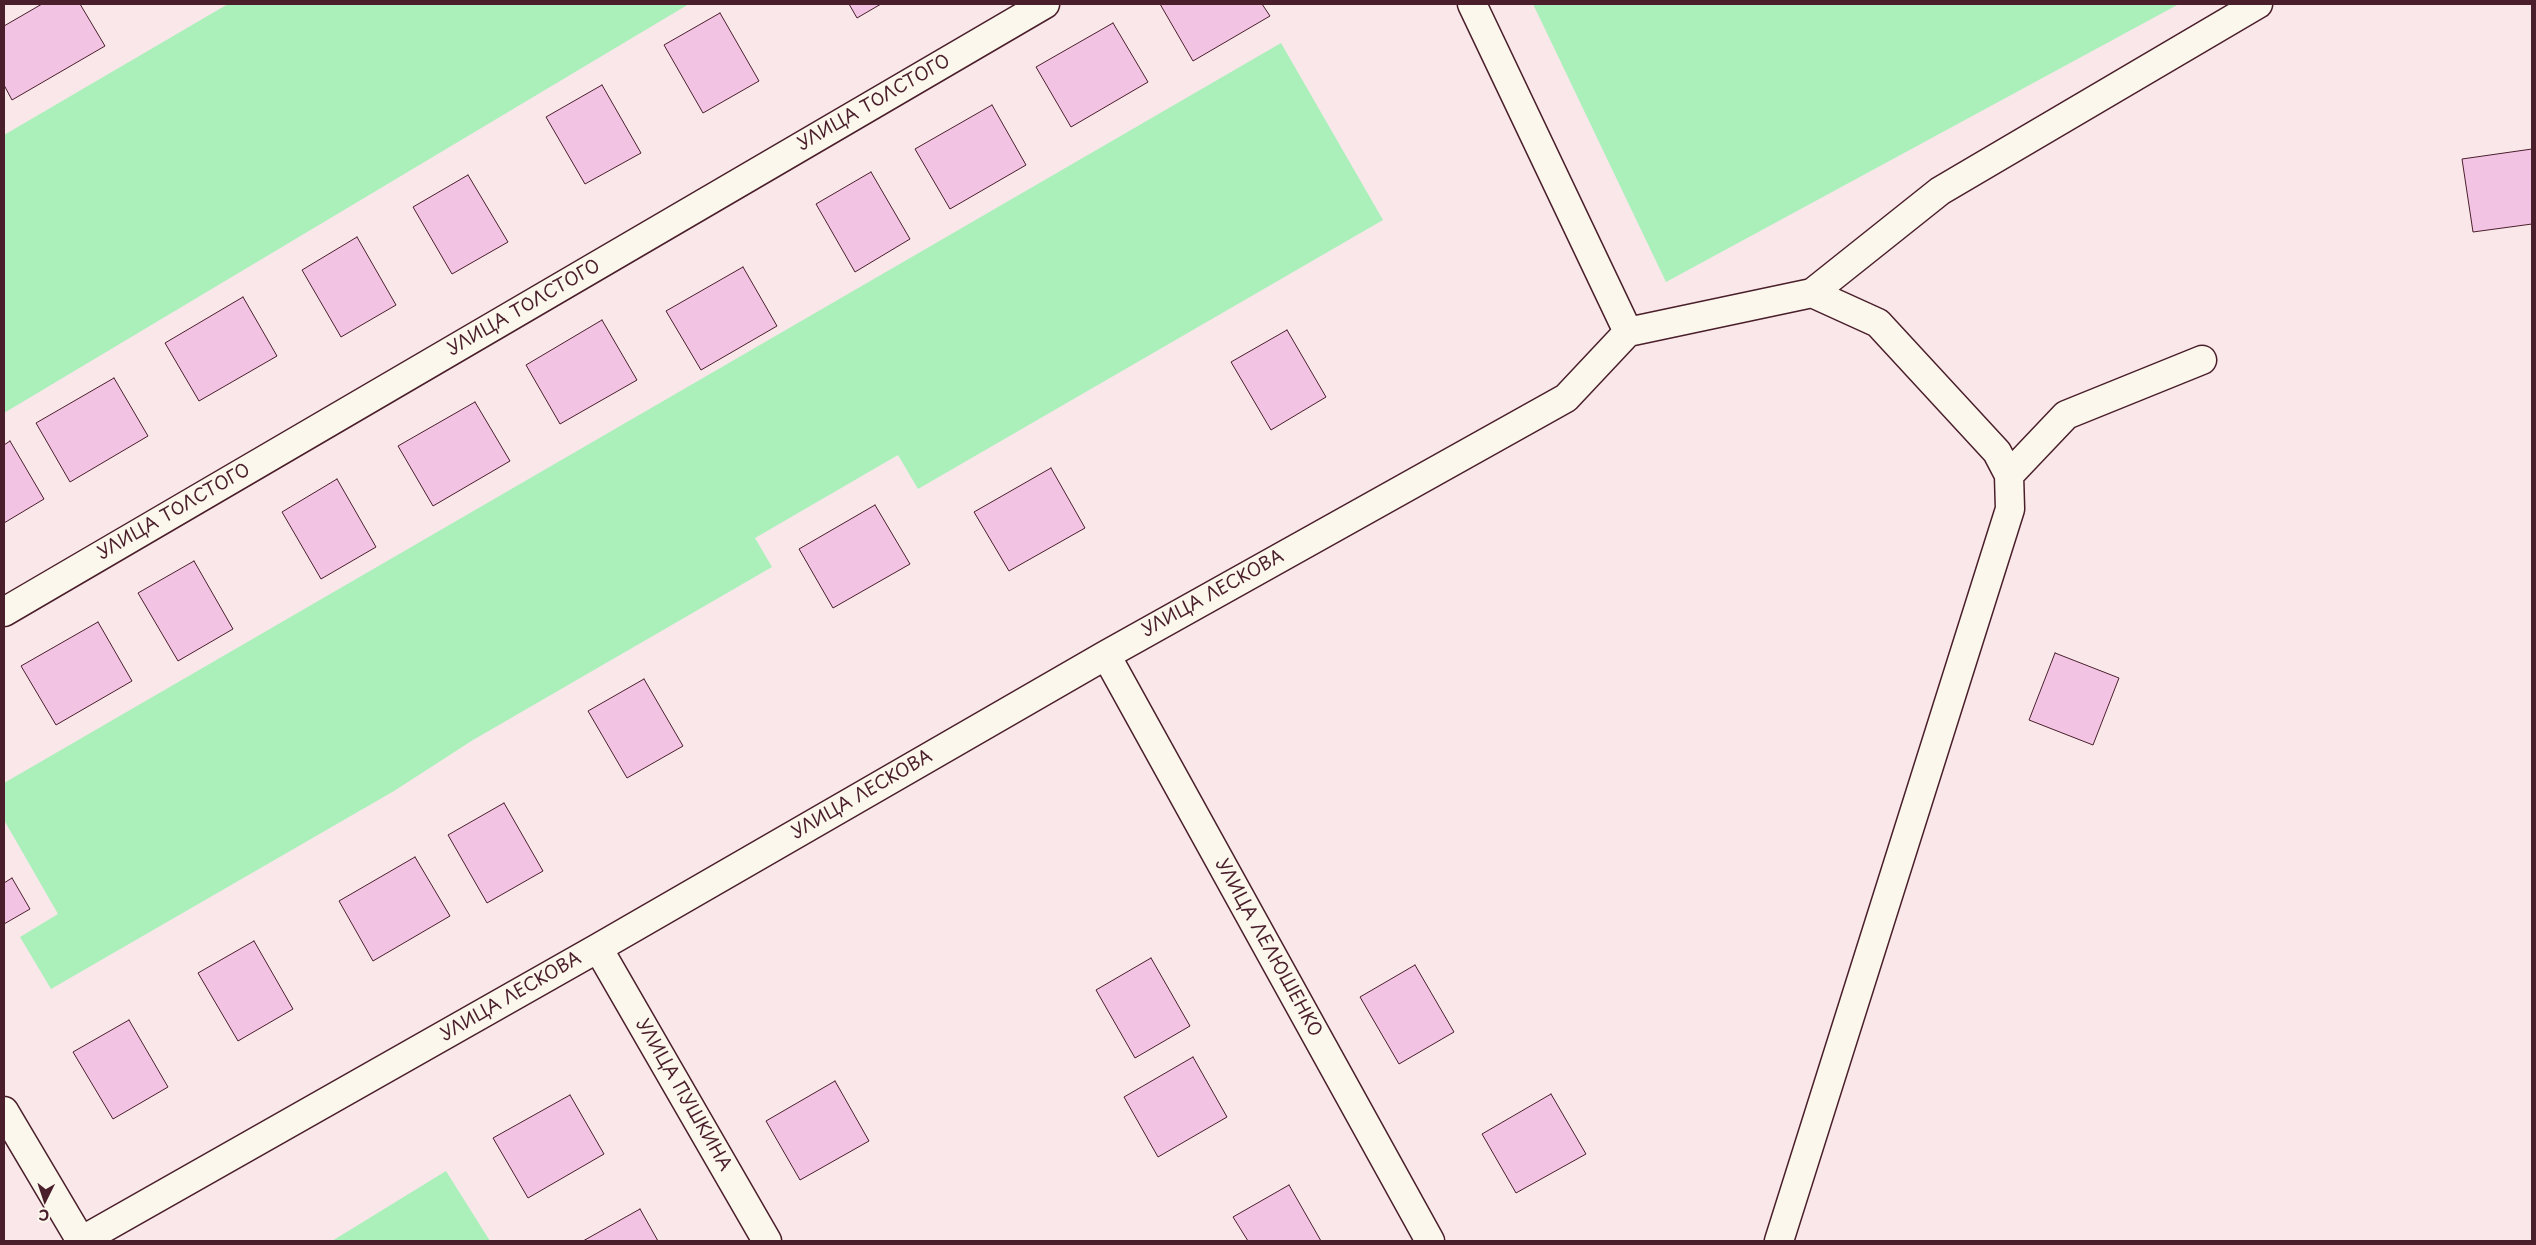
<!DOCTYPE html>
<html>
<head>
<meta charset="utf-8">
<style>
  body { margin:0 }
  #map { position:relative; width:2536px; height:1245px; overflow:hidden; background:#f9e7ea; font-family:"Playpen Sans",sans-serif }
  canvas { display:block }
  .frame { position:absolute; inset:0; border:5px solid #4a1f2b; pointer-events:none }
  .north { position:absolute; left:20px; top:1175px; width:50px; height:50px; -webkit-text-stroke:4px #fbf7ec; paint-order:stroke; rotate:184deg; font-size:14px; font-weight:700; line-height:20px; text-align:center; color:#4a1f2b }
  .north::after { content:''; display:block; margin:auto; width:18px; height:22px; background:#4a1f2b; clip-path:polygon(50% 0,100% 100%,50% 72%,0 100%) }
</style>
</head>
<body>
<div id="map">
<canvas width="2536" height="1245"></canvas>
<div class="frame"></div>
<div class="north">С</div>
</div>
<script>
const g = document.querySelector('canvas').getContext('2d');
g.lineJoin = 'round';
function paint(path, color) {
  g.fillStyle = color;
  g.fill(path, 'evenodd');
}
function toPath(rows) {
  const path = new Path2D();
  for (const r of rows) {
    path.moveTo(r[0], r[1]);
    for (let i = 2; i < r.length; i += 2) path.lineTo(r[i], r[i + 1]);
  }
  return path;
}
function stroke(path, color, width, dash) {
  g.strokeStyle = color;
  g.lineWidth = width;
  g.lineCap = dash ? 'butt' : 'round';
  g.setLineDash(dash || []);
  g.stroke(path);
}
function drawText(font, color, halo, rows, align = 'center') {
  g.font = font + ' "Playpen Sans",sans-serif';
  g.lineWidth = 4.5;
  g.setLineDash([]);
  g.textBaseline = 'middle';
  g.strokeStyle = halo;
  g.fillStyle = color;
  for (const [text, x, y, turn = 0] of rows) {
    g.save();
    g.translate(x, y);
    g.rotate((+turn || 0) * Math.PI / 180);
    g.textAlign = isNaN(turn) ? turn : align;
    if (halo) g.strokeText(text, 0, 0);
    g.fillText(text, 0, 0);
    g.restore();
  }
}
const green = toPath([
  [228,4,689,4,4,413,4,135],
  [1533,4,2179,4,1666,282],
  [1281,43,1383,220,918,489,898,455,755,538,772,567,473,740,394,791,51,989,20,937,58,914,4,820,4,783],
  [446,1171,490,1241,332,1241]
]);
const building = toPath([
  [42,4,80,4,105,46,12,100,4,85,4,26,42,4],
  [849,4,881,4,857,18,849,4],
  [1160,4,1262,4,1270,16,1193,61,1160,4],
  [720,13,759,81,703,113,664,45,720,13],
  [1113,23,1148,82,1071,127,1036,67,1113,23],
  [602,85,641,153,585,184,546,117,602,85],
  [992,105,1026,165,950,209,915,149,992,105],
  [2532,149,2532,224,2473,232,2462,159,2532,149],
  [871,172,910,239,855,272,816,204,871,172],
  [468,175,508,242,452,274,413,207,468,175],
  [357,237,396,305,341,337,302,270,357,237],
  [743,267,777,326,701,370,666,311,743,267],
  [243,297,277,356,199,401,165,343,243,297],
  [602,320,637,380,560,424,526,365,602,320],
  [1287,330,1326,397,1271,430,1231,362,1287,330],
  [114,378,148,436,70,482,36,423,114,378],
  [475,402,510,461,433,506,398,446,475,402],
  [10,441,44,499,4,523,4,445,10,441],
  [1051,468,1085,528,1009,571,974,512,1051,468],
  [337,479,376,547,321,579,282,512,337,479],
  [875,505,910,564,833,608,799,549,875,505],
  [194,561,233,629,178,661,138,593,194,561],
  [98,622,132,681,56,725,21,666,98,622],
  [2055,653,2119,678,2093,745,2029,720,2055,653],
  [644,679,683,746,627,778,588,711,644,679],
  [504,803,543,871,487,903,448,835,504,803],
  [415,857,450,916,373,961,339,901,415,857],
  [12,878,30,909,4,924,4,883,12,878],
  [254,941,293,1009,238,1041,198,973,254,941],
  [1151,958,1190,1026,1135,1058,1096,990,1151,958],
  [1415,965,1454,1032,1399,1064,1360,997,1415,965],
  [129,1020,168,1087,113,1119,73,1052,129,1020],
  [1193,1057,1227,1117,1158,1157,1124,1097,1193,1057],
  [835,1081,869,1141,800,1180,766,1121,835,1081],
  [1551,1094,1586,1154,1516,1193,1482,1134,1551,1094],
  [570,1095,604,1154,528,1198,493,1138,570,1095],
  [1289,1185,1321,1241,1248,1241,1233,1217,1289,1185],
  [640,1209,658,1241,583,1241,640,1209]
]);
const minor = toPath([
  [1472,4,1628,332],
  [1628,332,1812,293,1940,191,2258,4],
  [2009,475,2066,415,2202,360],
  [4,612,1045,4],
  [1106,655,1430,1241],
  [598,948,767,1241],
  [4,1111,81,1241],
  [81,1241,598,948,1106,655,1566,398,1628,332],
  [1779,1241,2010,509,2009,475,1997,452,1878,323,1812,293]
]);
const streetNames = [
  ["УЛИЦА ТОЛСТОГО",874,103,-30],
  ["УЛИЦА ТОЛСТОГО",524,308,-30],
  ["УЛИЦА ТОЛСТОГО",174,512,-30],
  ["УЛИЦА ЛЕСКОВА",1213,594,-29],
  ["УЛИЦА ЛЕСКОВА",862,795,-30],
  ["УЛИЦА ЛЕЛЮШЕНКО",1268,948,61],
  ["УЛИЦА ЛЕСКОВА",511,997,-30],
  ["УЛИЦА ПУШКИНА",683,1095,60]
];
paint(green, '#abf0bb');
paint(building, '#f3c3e4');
stroke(building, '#4a1f2b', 1);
stroke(minor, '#4a1f2b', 31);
stroke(minor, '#fbf7ec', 28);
drawText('18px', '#4a1f2b', '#fbf7ec', streetNames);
</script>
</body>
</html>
